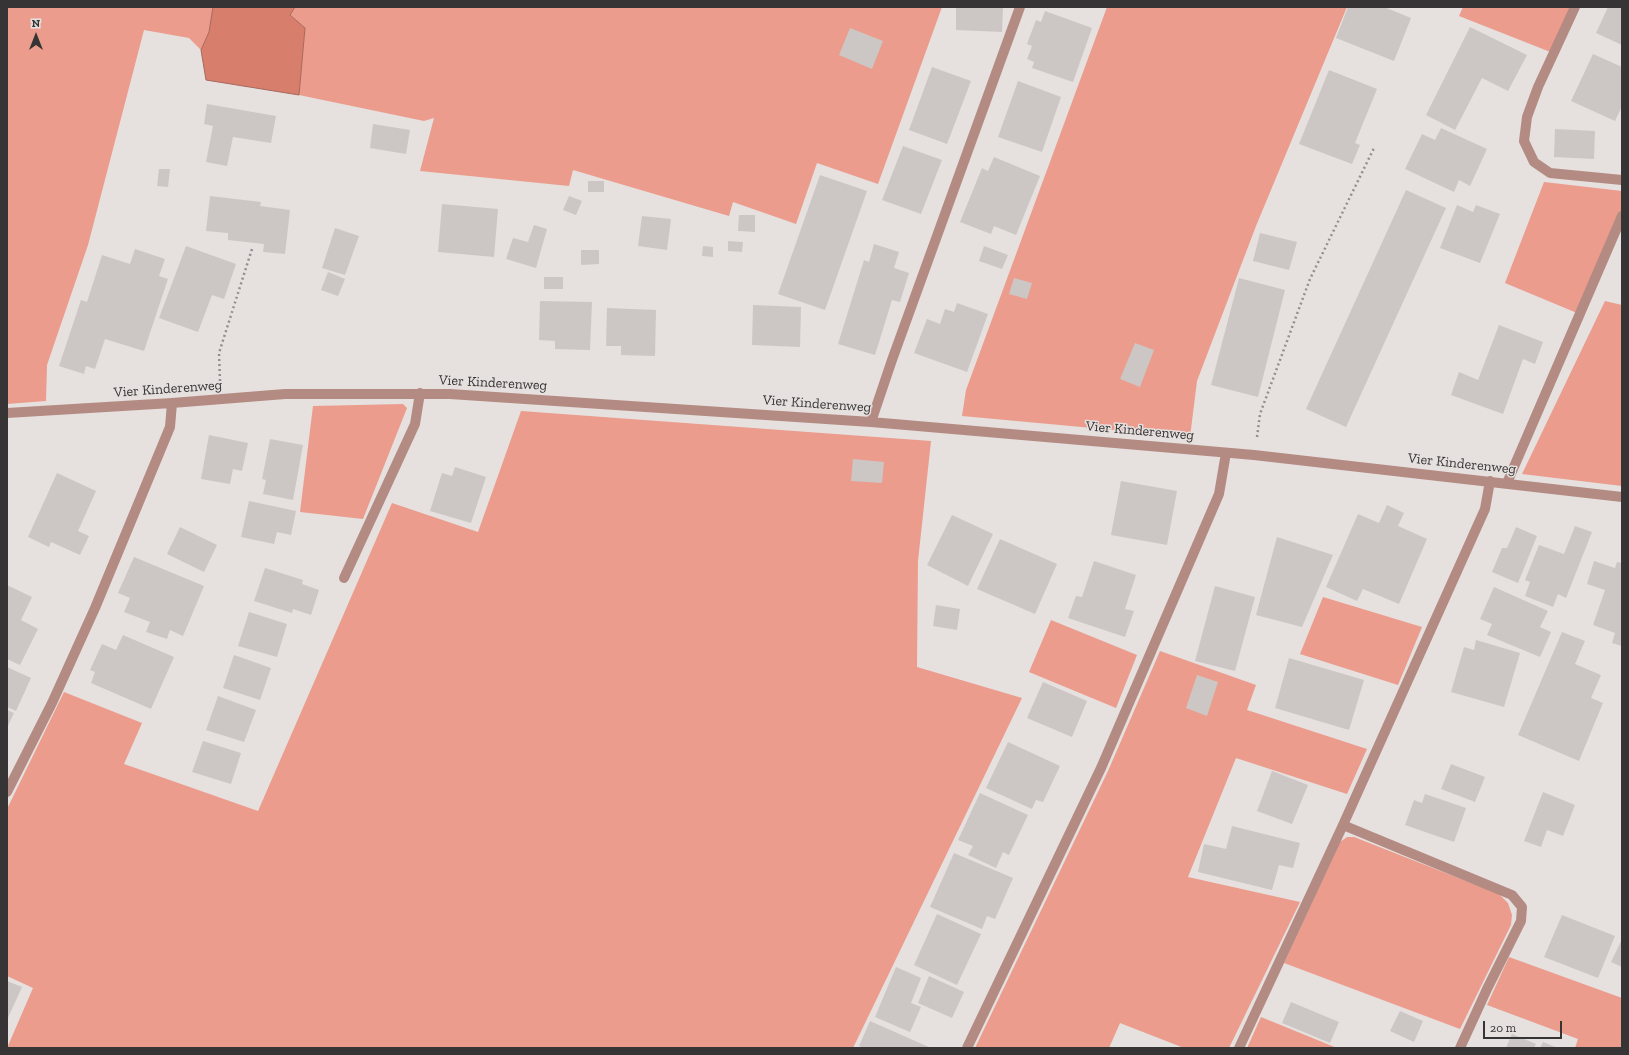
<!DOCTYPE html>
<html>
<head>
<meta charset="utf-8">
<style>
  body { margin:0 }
  #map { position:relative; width:1629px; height:1055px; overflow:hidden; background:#e6e0df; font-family:"Zilla Slab",serif }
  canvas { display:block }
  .frame { position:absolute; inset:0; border:8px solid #363434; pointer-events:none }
  .north { position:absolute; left:16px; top:16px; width:40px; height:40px; -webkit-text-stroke:3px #e6e0df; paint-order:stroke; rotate:0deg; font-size:11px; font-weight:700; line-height:16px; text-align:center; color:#363434 }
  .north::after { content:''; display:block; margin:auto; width:14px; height:18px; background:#363434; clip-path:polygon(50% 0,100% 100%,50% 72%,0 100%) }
  .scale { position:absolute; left:1483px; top:1021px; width:79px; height:18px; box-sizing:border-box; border:2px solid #363434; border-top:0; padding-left:5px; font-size:12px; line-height:14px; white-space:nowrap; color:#363434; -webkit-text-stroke:3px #e6e0df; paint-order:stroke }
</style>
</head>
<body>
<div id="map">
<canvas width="1629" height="1055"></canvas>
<div class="frame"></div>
<div class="north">N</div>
<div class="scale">20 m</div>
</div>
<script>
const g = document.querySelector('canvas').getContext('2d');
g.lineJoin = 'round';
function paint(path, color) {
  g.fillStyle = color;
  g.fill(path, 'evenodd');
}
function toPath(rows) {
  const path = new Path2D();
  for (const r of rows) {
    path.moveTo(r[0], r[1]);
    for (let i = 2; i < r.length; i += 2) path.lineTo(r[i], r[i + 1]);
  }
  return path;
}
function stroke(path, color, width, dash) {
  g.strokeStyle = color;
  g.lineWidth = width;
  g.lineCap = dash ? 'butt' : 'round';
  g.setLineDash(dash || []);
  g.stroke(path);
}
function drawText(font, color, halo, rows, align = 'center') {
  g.font = font + ' "Zilla Slab",serif';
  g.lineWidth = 3;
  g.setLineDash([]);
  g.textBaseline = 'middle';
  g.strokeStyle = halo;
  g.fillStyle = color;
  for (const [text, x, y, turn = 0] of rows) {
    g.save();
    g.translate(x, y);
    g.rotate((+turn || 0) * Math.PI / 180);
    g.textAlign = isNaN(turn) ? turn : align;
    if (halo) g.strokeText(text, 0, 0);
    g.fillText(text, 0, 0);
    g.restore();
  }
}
const green = toPath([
  [7,7,213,7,209,32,201,50,189,38,144,30,88,245,47,365,46,401,7,404],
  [295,7,942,7,878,184,817,163,796,224,733,202,729,216,573,170,569,186,420,171,434,118,424,121,299,95,305,28,290,15],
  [1107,7,1347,7,1256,226,1197,381,1190,437,962,416,966,390],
  [1463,7,1579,7,1558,55,1459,16],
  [1544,182,1622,191,1622,212,1577,313,1505,283],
  [1605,301,1622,305,1622,486,1522,474],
  [403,404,407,408,363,519,300,512,313,406],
  [521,411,931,441,918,561,917,667,1022,698,853,1048,7,1048,33,988,7,976,7,809,64,692,142,723,124,764,258,811,392,503,478,532],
  [1323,597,1422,627,1398,685,1300,654],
  [1051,620,1137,655,1116,708,1029,672],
  [1160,651,1256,685,1247,710,1367,749,1347,794,1236,758,1188,877,1300,902,1229,1048,1184,1048,1120,1023,1109,1048,975,1048,1108,771],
  [1347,837,1354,837,1499,894,1508,903,1512,915,1511,925,1460,1029,1284,963,1340,842],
  [1509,957,1622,998,1622,1048,1575,1048,1578,1039,1487,1005],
  [1261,1017,1337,1048,1247,1048]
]);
const water = toPath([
  [213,7,295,7,290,15,305,28,299,95,206,80,201,50,209,32,213,7]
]);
const building = toPath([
  [956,7,1003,7,1002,32,956,30],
  [1348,7,1384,7,1411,18,1394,61,1336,38],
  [1608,7,1622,7,1622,45,1596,33],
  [1045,11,1092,28,1073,82,1032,68,1034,62,1027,59,1032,46,1027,44,1036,20,1041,22],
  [1470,27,1527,55,1508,91,1482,78,1455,130,1426,115],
  [850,28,883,41,872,69,839,55],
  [1593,54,1622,67,1622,106,1615,121,1571,101],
  [932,67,971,81,947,144,909,130],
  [1329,70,1377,89,1355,143,1360,145,1352,164,1299,144],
  [1018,81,1061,97,1042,152,998,137],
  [207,104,276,116,271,143,233,137,227,166,206,162,213,126,204,124],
  [373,124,410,130,406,154,370,148],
  [1441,128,1487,149,1470,186,1459,180,1454,192,1405,169,1422,134,1435,140],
  [1555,129,1595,131,1594,159,1554,157],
  [903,146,942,160,921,214,882,200],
  [994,157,1040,176,1016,235,994,226,991,234,960,222,982,168,988,171],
  [159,169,170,169,168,187,157,186],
  [820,175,867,191,825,310,778,294],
  [588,181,604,181,604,192,588,192],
  [1406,190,1446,208,1346,427,1306,409],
  [210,196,261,202,260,206,290,210,285,254,263,252,264,244,228,240,228,233,206,231],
  [569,196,582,201,576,215,563,210],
  [442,204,498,209,494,257,438,252],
  [1457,205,1473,212,1476,205,1500,214,1480,263,1440,248],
  [739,215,755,215,755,232,738,231],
  [642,216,671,219,667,250,638,246],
  [534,225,547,229,536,268,506,259,513,238,528,242],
  [335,228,359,236,345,275,322,268],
  [1260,233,1297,242,1289,270,1253,261],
  [728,241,743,242,742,252,728,251],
  [874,244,899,252,894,268,909,273,900,302,892,300,875,355,838,344,864,260,869,262],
  [186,246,236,264,224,299,212,295,198,332,159,318],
  [703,246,713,247,713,257,702,256],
  [984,246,1008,255,1002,269,979,261],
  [135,249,165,259,159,276,168,279,144,351,105,339,95,369,86,366,84,374,59,366,81,300,87,302,102,255,130,264],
  [581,250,599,250,599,264,581,265],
  [328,272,345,279,338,296,321,290],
  [544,277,563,277,563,289,544,289],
  [1014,278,1032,283,1027,299,1009,294],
  [1239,278,1285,290,1258,397,1211,385],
  [540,301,592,302,590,350,555,349,555,341,539,340],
  [957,303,988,314,967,372,914,353,927,319,940,324,945,309,954,312],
  [753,305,801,307,800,347,752,345],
  [607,308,656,310,655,356,621,355,621,346,606,346],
  [1499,325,1543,342,1535,364,1523,359,1503,414,1451,395,1459,372,1478,380],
  [1135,343,1154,350,1140,387,1120,379],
  [209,435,248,443,242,471,233,469,230,484,201,479],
  [270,439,303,445,293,500,263,494,266,480,262,479],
  [853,459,884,462,882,483,851,481],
  [455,467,486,477,471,523,430,511,442,473,452,476],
  [57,473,96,491,78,531,89,536,80,555,51,542,49,547,28,537],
  [1121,481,1177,491,1167,545,1111,535],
  [249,501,296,511,291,535,277,532,274,544,241,537],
  [1387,505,1404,513,1398,526,1427,539,1399,604,1363,589,1357,601,1326,587,1358,514,1379,523],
  [952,515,993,534,968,586,927,565],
  [1575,526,1592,532,1566,598,1558,594,1553,607,1525,596,1530,582,1525,580,1539,545,1564,554],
  [180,527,217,545,204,572,167,554],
  [1516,527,1537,536,1518,583,1492,572,1502,548,1507,548],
  [1277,537,1333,555,1302,627,1256,615],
  [1000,539,1057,564,1035,614,977,589],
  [134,557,204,586,183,636,170,630,167,639,146,632,150,622,124,612,130,598,118,593],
  [1094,561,1136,575,1125,609,1134,611,1125,637,1068,618,1076,596,1082,597],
  [1594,561,1615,568,1617,562,1622,563,1622,646,1612,643,1615,633,1593,625,1605,590,1587,584],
  [265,568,303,580,302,584,319,590,311,615,293,609,292,613,254,601],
  [7,585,32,597,21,620,38,629,20,665,7,659],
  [1215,586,1255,597,1235,671,1195,661],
  [1494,587,1548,611,1540,627,1551,632,1540,657,1487,635,1492,624,1480,619],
  [936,605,960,609,957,630,933,626],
  [249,612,287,624,277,657,238,646],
  [1562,632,1585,641,1575,664,1601,675,1591,698,1603,703,1579,761,1518,735],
  [123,635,174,657,151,709,91,683,95,672,90,670,102,644,116,650],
  [1476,640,1520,653,1504,707,1451,692,1464,647,1474,650],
  [234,655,271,668,260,700,223,688],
  [1289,658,1364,680,1349,730,1275,708],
  [7,667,31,678,16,711,7,707],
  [1197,675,1218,682,1207,716,1186,708],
  [1043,682,1087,701,1072,737,1027,718],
  [218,696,256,710,244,742,206,730],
  [7,710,14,713,7,728],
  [203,741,241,753,231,784,192,772],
  [1008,742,1060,766,1043,802,1036,800,1032,809,986,788],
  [1451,764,1485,777,1475,802,1441,789],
  [1272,771,1308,785,1292,824,1257,811],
  [1543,792,1575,805,1563,836,1547,830,1541,847,1524,841],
  [980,793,1028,815,1009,855,1003,852,996,868,968,855,973,846,958,840],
  [1425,794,1466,808,1454,842,1405,825,1414,800,1422,803],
  [1232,826,1300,843,1293,868,1279,865,1272,890,1198,872,1204,844,1226,849],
  [954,853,1013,878,995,919,987,916,982,929,930,907],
  [937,914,981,934,957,985,914,965],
  [1562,915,1615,936,1598,978,1544,957],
  [1622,939,1622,967,1611,962],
  [896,967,921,978,911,1003,921,1007,910,1032,875,1017],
  [929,976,964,992,952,1018,918,1003],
  [7,981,22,987,7,1020],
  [1291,1002,1339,1022,1330,1043,1282,1023],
  [1400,1011,1423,1021,1414,1042,1390,1031],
  [870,1021,931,1048,864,1048,859,1046],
  [1512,1034,1536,1044,1534,1048,1506,1048],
  [1543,1042,1558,1048,1540,1048]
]);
const path = toPath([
  [220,381,219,353,252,249],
  [1257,437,1260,414,1310,279,1374,148]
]);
const minor = toPath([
  [1575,7,1538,87,1527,117,1524,141,1534,162,1550,173,1622,180],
  [7,413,172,403,285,394,450,394,871,422,1254,455,1622,497],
  [871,422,892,360,1020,7],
  [1507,483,1622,216],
  [344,578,415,424,420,393],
  [7,792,52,703,95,608,170,427,172,403],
  [1343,825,1512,895,1522,907,1521,921,1487,989,1460,1048],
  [967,1048,1101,768,1219,494,1226,453],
  [1239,1048,1343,825,1485,509,1490,481]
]);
const streetNames = [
  ["Vier Kinderenweg",493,383,3],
  ["Vier Kinderenweg",168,389,-4],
  ["Vier Kinderenweg",817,404,4],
  ["Vier Kinderenweg",1140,431,5],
  ["Vier Kinderenweg",1462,464,6]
];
paint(green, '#eb9c8c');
paint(water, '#d87e6c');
stroke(water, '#a7685b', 1);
paint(building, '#ccc7c5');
stroke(path, '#938f8e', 2.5, [2, 3]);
stroke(minor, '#b48b83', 10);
drawText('14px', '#363434', '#e6e0df', streetNames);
</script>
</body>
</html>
